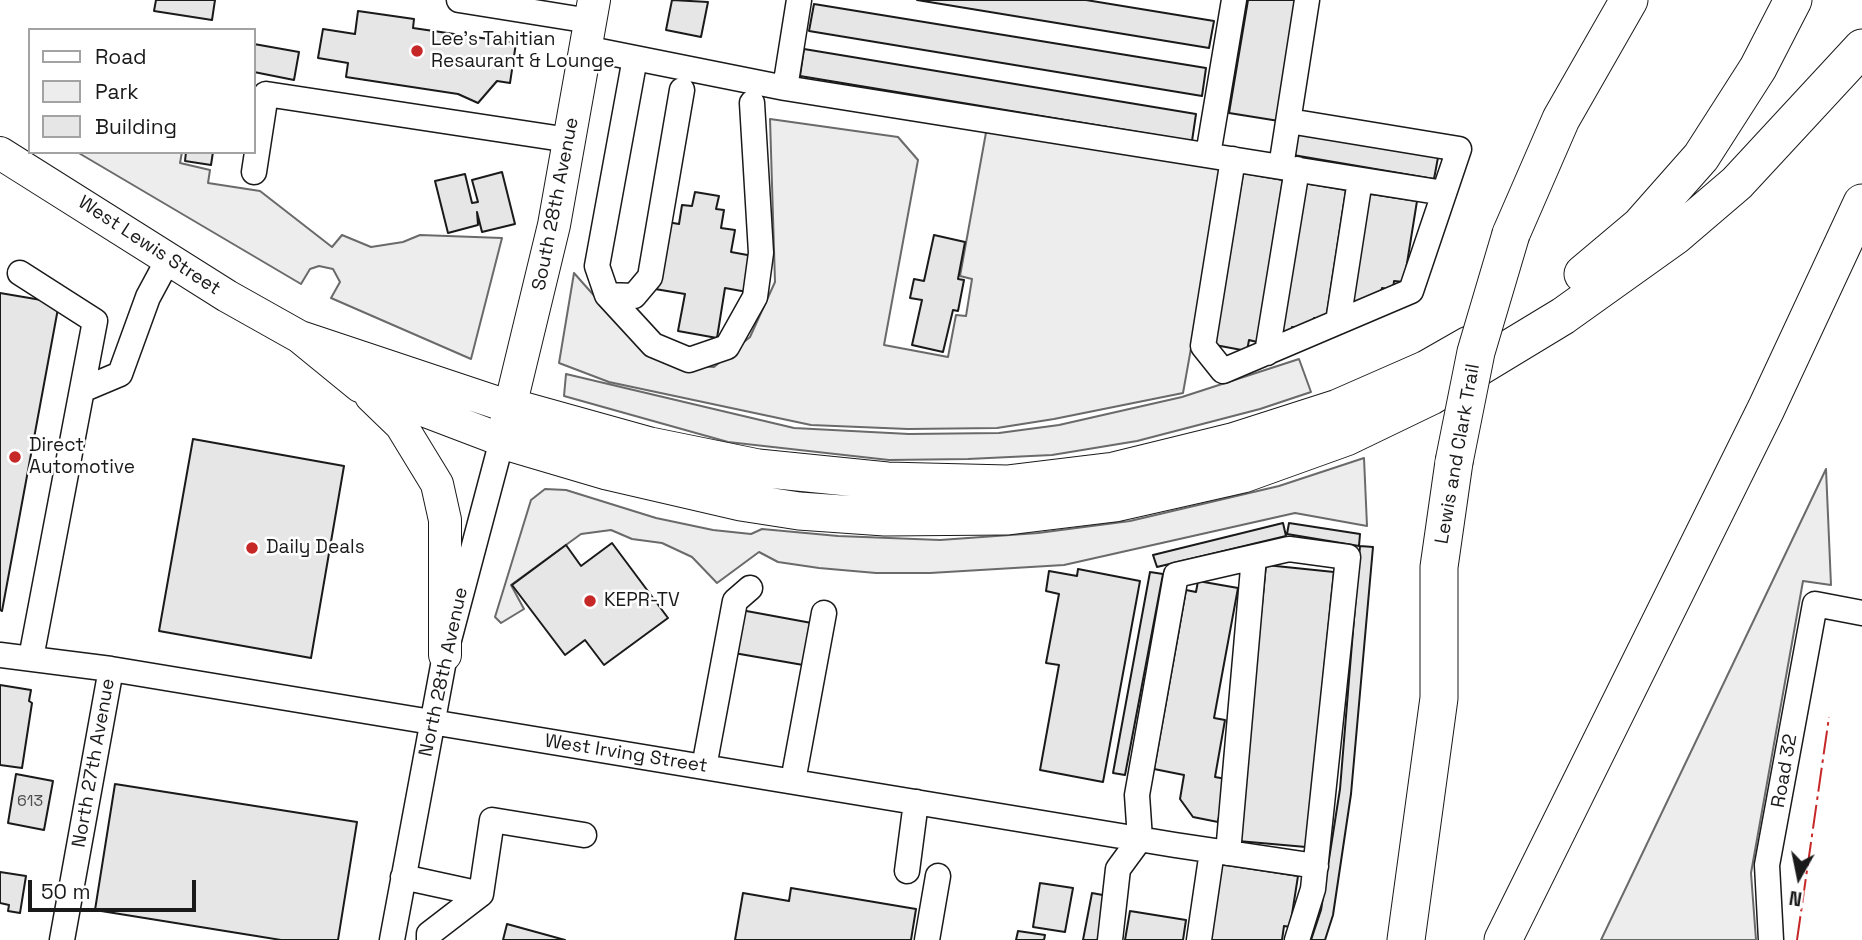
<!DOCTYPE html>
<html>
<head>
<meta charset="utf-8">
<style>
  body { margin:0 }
  #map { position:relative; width:1862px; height:940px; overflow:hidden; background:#fff; font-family:"Space Grotesk",sans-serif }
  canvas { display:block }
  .legend { position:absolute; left:28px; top:28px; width:228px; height:126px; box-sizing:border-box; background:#fff; border:2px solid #a3a3a3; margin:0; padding:9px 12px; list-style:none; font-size:21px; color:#1a1a1a }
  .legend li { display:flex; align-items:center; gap:14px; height:35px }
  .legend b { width:35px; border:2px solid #a3a3a3 }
  .north { position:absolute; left:1764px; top:842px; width:70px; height:70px; -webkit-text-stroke:5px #fff; paint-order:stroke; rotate:189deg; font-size:19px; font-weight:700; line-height:28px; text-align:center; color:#1a1a1a }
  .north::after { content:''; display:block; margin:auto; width:24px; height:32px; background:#1a1a1a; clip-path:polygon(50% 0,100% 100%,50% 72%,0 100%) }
  .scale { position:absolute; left:28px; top:880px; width:168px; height:32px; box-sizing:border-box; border:4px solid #1a1a1a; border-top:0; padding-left:9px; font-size:21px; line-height:24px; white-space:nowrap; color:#1a1a1a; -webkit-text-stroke:5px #fff; paint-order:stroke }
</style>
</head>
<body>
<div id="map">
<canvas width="1862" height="940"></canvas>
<ul class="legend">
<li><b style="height:9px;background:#fff"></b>Road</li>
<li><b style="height:19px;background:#ededed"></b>Park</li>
<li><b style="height:19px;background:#e6e6e6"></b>Building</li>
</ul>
<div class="north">N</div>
<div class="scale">50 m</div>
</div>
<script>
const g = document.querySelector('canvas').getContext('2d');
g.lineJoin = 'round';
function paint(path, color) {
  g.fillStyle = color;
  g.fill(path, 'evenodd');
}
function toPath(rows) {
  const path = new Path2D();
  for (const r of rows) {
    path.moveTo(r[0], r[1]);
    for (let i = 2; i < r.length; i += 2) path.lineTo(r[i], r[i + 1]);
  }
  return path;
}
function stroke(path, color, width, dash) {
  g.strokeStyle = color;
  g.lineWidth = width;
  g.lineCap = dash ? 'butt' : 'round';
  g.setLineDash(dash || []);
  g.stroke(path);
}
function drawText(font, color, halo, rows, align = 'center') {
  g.font = font + ' "Space Grotesk",sans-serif';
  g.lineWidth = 5;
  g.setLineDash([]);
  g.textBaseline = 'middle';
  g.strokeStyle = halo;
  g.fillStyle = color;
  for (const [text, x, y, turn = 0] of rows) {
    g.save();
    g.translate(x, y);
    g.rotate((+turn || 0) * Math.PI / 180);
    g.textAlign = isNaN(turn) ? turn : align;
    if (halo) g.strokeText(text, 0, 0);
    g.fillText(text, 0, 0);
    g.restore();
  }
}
const green = toPath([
  [770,119,898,137,918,160,884,345,948,357,956,315,966,316,972,279,960,276,987,127,1223,170,1183,393,1054,419,997,428,908,429,811,425,609,382,559,363,574,273,645,353,675,365,714,367,750,337,775,282,770,119],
  [77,152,182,152,180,163,210,170,208,183,260,191,332,247,342,235,371,247,403,242,420,235,502,238,471,359,331,298,340,282,333,269,319,266,310,269,301,284,77,152],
  [1299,359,1311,392,1260,409,1137,441,1052,455,968,459,889,460,728,442,564,396,566,374,794,428,909,434,999,433,1059,425,1182,397,1299,359],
  [1364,458,1367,526,1295,513,1064,565,930,573,876,573,819,568,778,562,759,552,717,583,692,557,662,543,632,539,611,530,581,534,511,585,524,609,501,623,495,617,531,500,545,489,566,490,656,518,713,530,751,534,762,529,838,536,940,540,1038,533,1130,521,1279,486,1364,458],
  [1826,469,1831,585,1803,581,1751,873,1756,940,1601,940,1826,469]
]);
const building = toPath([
  [156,0,215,0,212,20,154,11,156,0],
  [672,0,708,2,701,37,666,30,672,0],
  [917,0,1086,0,1214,21,1209,48,917,0],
  [1248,0,1298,0,1279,121,1229,113,1248,0],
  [814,4,1206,68,1202,96,809,31,814,4],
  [358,11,414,19,413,28,516,43,510,83,497,81,478,103,458,94,346,77,348,63,318,58,323,29,355,34,358,11],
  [254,44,299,52,294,80,254,72,254,44],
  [804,49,1196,114,1192,141,800,76,804,49],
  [1297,128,1439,152,1434,179,1293,155,1297,128],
  [186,152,213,152,211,165,185,161,186,152],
  [502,172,515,224,482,232,477,212,478,225,448,233,435,181,465,174,472,203,478,202,472,180,502,172],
  [1243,173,1283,180,1257,342,1249,340,1247,351,1215,345,1243,173],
  [1304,183,1346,190,1326,320,1314,318,1312,331,1292,327,1291,338,1278,336,1304,183],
  [695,192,719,196,716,209,724,210,721,228,735,230,731,252,753,256,747,292,725,288,717,338,678,331,685,294,655,289,667,222,679,224,682,205,692,206,695,192],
  [1364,193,1417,201,1404,282,1394,281,1393,290,1382,288,1380,298,1348,303,1364,193],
  [934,235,965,242,958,279,964,280,958,311,953,310,943,352,912,345,922,300,910,298,914,279,924,281,934,235],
  [0,293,59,303,2,611,0,610,0,293],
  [193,439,344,466,311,658,159,631,193,439],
  [1283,523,1286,536,1157,567,1153,555,1283,523],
  [1289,523,1360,534,1359,546,1287,534,1289,523],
  [612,543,668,618,604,665,585,640,565,655,512,585,566,545,581,566,612,543],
  [1360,546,1373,547,1351,794,1333,915,1325,940,1311,940,1321,910,1340,789,1360,546],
  [1266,565,1334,572,1306,847,1238,841,1266,565],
  [1078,569,1140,581,1103,782,1040,770,1059,665,1046,663,1059,594,1046,591,1049,571,1077,576,1078,569],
  [1150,572,1163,574,1125,775,1113,773,1150,572],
  [1198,581,1238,588,1214,718,1225,720,1215,777,1226,779,1218,822,1193,817,1180,799,1184,775,1154,769,1186,590,1196,592,1198,581],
  [741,610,817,624,809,666,734,653,741,610],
  [0,685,31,690,29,701,32,703,22,768,0,765,0,685],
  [16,774,53,781,44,830,8,823,16,774],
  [115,784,357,822,338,940,281,940,95,910,115,784],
  [1220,864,1298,876,1290,927,1284,926,1282,940,1208,940,1220,864],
  [0,872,26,876,20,913,8,911,9,905,0,903,0,872],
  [1040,883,1073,888,1065,932,1033,927,1040,883],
  [791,888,916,909,911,940,735,940,743,893,789,901,791,888],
  [1092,893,1108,896,1100,940,1083,940,1092,893],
  [1130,911,1186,920,1183,940,1125,940,1130,911],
  [507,924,565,940,503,940,507,924],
  [1018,931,1045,935,1044,940,1016,940,1018,931]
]);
const minor = toPath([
  [459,0,590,21],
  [585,48,785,88,1444,193],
  [635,58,597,266,607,295,653,345,689,360,727,347,755,297,761,253,752,103],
  [785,88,799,0],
  [1208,155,1234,0],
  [1233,159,1203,346,1223,371,1411,291,1459,149,1289,121],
  [1281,167,1307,0],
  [254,172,266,94,569,140],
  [20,273,95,321,31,658],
  [607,295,634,296,650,277,682,90],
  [1338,322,1360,180],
  [1267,353,1297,169],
  [82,390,120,374,148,297,169,258],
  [0,655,111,669,1175,845,1316,866],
  [704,767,735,601,750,588],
  [793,781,824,613],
  [1228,853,1254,557],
  [907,871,916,802],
  [403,877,481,894,429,934,429,940],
  [481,894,492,820,584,835],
  [62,940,111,669],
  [392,940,445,655,502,440],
  [927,940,938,876],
  [1110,940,1118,869,1140,839,1137,795,1176,575,1289,549,1348,557,1313,889,1297,940],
  [1199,940,1212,851],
  [1771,940,1767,865,1815,604,1862,613]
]);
const major = toPath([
  [0,153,227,296,300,337,510,407],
  [300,337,360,386,502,440,554,225,594,0],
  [371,396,401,425,437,484,445,520,445,655]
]);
const highway = toPath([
  [1511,234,1561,119,1629,0],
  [1583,274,1640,226,1701,157,1758,68,1793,0],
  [510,407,650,446,758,468,887,481,1007,484,1114,471,1232,442,1338,408,1427,369,1469,345],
  [502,440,607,471,741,502,799,511,885,517,1008,516,1115,503,1243,474,1346,437,1431,396,1563,316,1675,236,1737,183,1862,48],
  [1406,940,1439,698,1439,567,1454,462],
  [1503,940,1766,409,1862,203]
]);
const highwayBridge = toPath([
  [1454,462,1476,352,1511,234]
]);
const power = toPath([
  [1797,940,1829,717]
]);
const markers = [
  [417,51,7,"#c62828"],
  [15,457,7,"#c62828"],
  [252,548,7,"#c62828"],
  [590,601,7,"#c62828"]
];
const numberNames = [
  ["613",30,802]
];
const poiNames = [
  ["Lee's Tahitian",431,40],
  ["Resaurant & Lounge",431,62],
  ["Direct",29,446],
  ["Automotive",29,468],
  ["Daily Deals",266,548],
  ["KEPR-TV",604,601]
];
const streetNames = [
  ["South 28th Avenue",556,204,-79],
  ["West Lewis Street",149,246,33],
  ["Lewis and Clark Trail",1458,454,-80],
  ["North 28th Avenue",444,672,-78],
  ["West Irving Street",626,754,9],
  ["North 27th Avenue",94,763,-80],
  ["Road 32",1785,771,-80]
];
paint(green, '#ededed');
stroke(green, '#6a6a6a', 2);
paint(building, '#e6e6e6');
stroke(building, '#1a1a1a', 2);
stroke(minor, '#1a1a1a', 27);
stroke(major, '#1a1a1a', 34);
stroke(highway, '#1a1a1a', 39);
stroke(minor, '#fff', 24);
stroke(major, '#fff', 32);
stroke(highway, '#fff', 37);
stroke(highwayBridge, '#1a1a1a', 39, []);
stroke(highwayBridge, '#fff', 37);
stroke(power, '#c62828', 2, [24, 5, 3.5, 5]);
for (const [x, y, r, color] of markers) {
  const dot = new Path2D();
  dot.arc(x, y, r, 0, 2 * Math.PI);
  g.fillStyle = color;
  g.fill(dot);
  stroke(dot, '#fff', 2.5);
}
drawText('16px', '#4d4d4d', null, numberNames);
drawText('19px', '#1a1a1a', '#fff', poiNames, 'left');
drawText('19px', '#1a1a1a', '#fff', streetNames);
</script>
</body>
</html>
